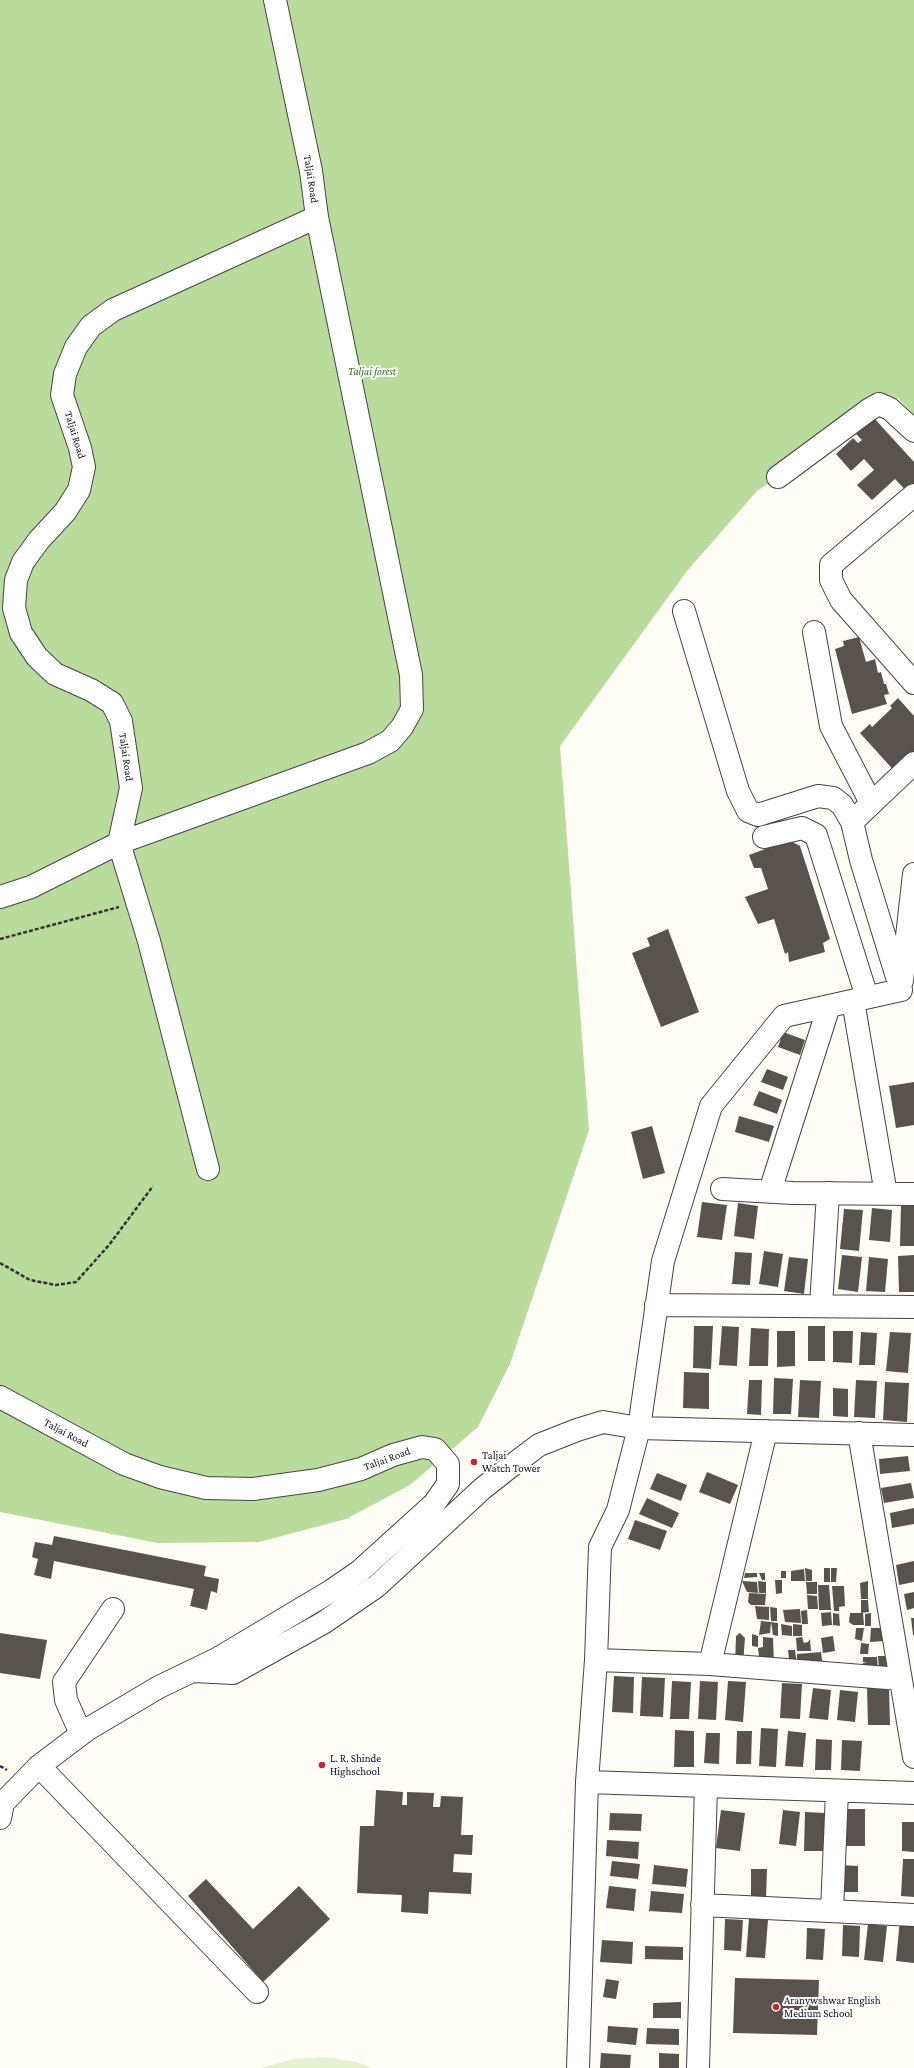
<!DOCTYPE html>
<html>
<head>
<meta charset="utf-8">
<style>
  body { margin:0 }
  canvas { display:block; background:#fffdf5 }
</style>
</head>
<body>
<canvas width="914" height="2068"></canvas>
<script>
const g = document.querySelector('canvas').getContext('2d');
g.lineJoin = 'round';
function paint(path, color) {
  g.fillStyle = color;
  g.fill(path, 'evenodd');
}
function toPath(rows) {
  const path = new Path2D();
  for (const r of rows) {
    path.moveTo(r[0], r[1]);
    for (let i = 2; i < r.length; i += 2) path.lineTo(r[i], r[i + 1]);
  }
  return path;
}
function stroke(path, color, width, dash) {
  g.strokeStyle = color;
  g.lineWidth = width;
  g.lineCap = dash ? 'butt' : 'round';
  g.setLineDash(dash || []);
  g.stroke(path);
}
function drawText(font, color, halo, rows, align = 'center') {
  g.font = font + ' "Crimson Pro",serif';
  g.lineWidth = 4;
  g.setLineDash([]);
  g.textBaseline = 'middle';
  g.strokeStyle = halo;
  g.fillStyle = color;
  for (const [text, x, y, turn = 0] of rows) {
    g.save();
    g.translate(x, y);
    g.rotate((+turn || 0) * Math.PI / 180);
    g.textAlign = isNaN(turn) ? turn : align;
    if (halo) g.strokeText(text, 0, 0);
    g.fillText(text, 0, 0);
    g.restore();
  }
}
const forest = toPath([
  [0,0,914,0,914,416,898,398,757,491,687,571,560,746,589,1130,510,1364,478,1427,410,1485,346,1519,259,1542,158,1543,0,1512]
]);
const pitch = toPath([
  [325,2057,357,2062,372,2068,260,2068,293,2059]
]);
const building = toPath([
  [874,418,914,462,914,491,910,495,895,479,872,500,857,485,874,470,864,459,851,471,836,454,853,438,858,443,862,440,856,434],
  [859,637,866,662,875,659,878,673,881,672,884,684,886,684,889,694,884,695,887,704,852,714,835,649,844,646,843,641],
  [898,698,914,716,914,757,898,775,860,733,870,724,872,727,892,708,890,706],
  [789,840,800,846,830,939,823,943,825,952,789,962,788,952,785,954,774,919,758,924,745,897,768,889,761,868,754,868,749,855],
  [668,929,699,1012,661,1027,632,953,650,946,647,938],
  [783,1032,805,1040,800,1055,778,1047],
  [767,1069,788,1077,783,1090,761,1082],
  [914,1082,914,1125,896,1128,889,1086],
  [759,1091,782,1100,777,1114,753,1105],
  [739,1116,774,1126,769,1142,735,1132],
  [652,1126,665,1173,643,1179,631,1132],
  [702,1202,727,1205,722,1240,697,1237],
  [738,1203,758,1206,754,1239,734,1236],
  [901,1204,914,1205,914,1246,900,1246],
  [872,1208,892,1210,890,1242,869,1240],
  [844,1209,863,1210,859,1251,840,1249],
  [764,1251,783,1254,778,1287,759,1284],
  [735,1252,752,1253,750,1285,732,1284],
  [842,1255,862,1257,858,1292,838,1289],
  [914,1255,914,1292,899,1292,898,1256],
  [789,1257,808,1259,804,1294,784,1291],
  [869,1257,888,1259,885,1292,866,1291],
  [694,1326,713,1326,711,1369,693,1368],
  [722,1326,739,1327,737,1366,719,1365],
  [808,1326,825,1326,825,1361,808,1361],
  [751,1328,769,1329,768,1366,749,1366],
  [777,1331,795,1331,795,1366,777,1367],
  [833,1331,853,1331,852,1363,833,1362],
  [861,1332,877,1333,875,1365,859,1365],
  [890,1332,911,1333,908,1373,886,1371],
  [684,1372,709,1373,709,1409,683,1408],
  [774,1378,793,1379,791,1414,773,1414],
  [749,1380,762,1380,761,1415,747,1414],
  [800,1380,821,1381,819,1418,798,1417],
  [856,1380,877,1381,875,1418,854,1417],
  [885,1382,909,1383,907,1422,883,1420],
  [833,1388,848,1389,848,1417,833,1416],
  [908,1456,910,1471,880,1474,879,1459],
  [707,1472,738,1485,730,1504,699,1492],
  [657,1473,687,1485,681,1501,650,1489],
  [911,1483,914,1498,884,1503,881,1488],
  [647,1498,679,1513,672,1528,639,1514],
  [914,1508,914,1524,892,1528,890,1513],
  [635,1520,667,1531,660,1550,628,1539],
  [54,1536,206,1566,204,1576,219,1579,217,1593,211,1591,207,1610,190,1606,194,1589,54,1561,51,1579,34,1575,38,1559,32,1557,35,1542,52,1545],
  [914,1561,914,1582,899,1585,896,1565],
  [805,1568,812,1570,812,1581,806,1581],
  [824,1568,830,1568,830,1582,824,1582],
  [831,1568,837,1568,836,1582,831,1582],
  [804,1569,805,1581,791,1581,791,1571],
  [781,1571,786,1571,786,1578,781,1578],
  [745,1573,757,1573,757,1577,744,1578],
  [759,1573,765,1573,765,1580,762,1580],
  [775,1580,782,1580,782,1593,776,1594],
  [742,1581,757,1582,758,1593,747,1592],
  [758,1581,766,1582,766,1593,759,1593],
  [868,1581,868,1599,861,1599,860,1583],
  [806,1582,817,1582,817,1594,807,1594],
  [818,1585,829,1585,831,1610,819,1610],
  [832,1586,844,1586,845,1606,839,1607,839,1611,834,1611],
  [914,1592,914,1608,907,1610,904,1594],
  [749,1593,766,1594,765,1605,751,1605,748,1602],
  [807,1595,817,1596,818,1609,808,1609],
  [861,1600,868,1600,869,1612,861,1613],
  [755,1606,769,1607,769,1620,757,1619],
  [770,1607,777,1608,777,1621,771,1621],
  [800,1609,801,1623,785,1622,783,1610],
  [807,1610,808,1624,802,1624,801,1611],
  [831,1612,832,1625,822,1626,821,1613],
  [833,1613,839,1614,840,1626,833,1625],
  [850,1613,863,1613,864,1625,853,1625,849,1622],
  [871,1613,871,1626,865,1626,865,1614],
  [911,1618,914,1618,914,1635,913,1635],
  [761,1621,771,1622,770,1633,759,1635],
  [771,1622,778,1623,778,1636,773,1635],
  [781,1624,792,1626,792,1636,782,1635],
  [793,1624,802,1625,802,1636,793,1636],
  [856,1628,864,1628,862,1641,855,1639],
  [871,1628,884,1628,885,1641,870,1642],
  [0,1633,47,1640,40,1679,0,1673],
  [740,1633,745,1638,743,1664,735,1663,736,1636],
  [752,1634,758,1636,758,1647,752,1646],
  [833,1636,835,1651,823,1653,821,1638],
  [763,1637,773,1638,774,1663,760,1665,758,1648,763,1647],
  [802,1637,804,1643,808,1642,810,1639,811,1651,797,1651,796,1638],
  [861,1643,869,1644,868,1654,860,1654],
  [788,1650,795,1650,797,1666,790,1667],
  [821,1652,823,1668,810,1667,810,1653],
  [810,1653,810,1667,797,1667,797,1654],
  [878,1656,890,1656,890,1670,879,1670],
  [863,1657,877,1657,878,1670,863,1669,863,1663,867,1663,863,1662],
  [614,1676,634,1677,633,1713,612,1712],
  [642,1677,665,1678,663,1717,640,1716],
  [672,1681,691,1682,689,1719,670,1719],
  [700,1681,718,1682,716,1720,698,1719],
  [728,1681,746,1682,743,1722,725,1720],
  [782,1683,802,1684,800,1719,780,1718],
  [813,1688,831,1690,828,1720,809,1718],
  [867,1688,889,1688,890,1725,868,1725],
  [840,1690,858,1692,855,1722,837,1720],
  [761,1728,778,1729,776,1767,759,1766],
  [675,1730,694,1731,694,1767,674,1767],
  [737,1731,752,1731,751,1764,736,1764],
  [788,1731,806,1733,803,1767,785,1766],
  [706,1733,720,1733,719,1764,704,1763],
  [816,1739,832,1740,831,1770,815,1770],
  [842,1740,862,1741,860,1771,841,1770],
  [376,1790,403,1792,402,1805,407,1805,407,1792,434,1793,433,1807,440,1807,441,1796,463,1797,461,1835,473,1835,472,1855,454,1854,453,1872,472,1873,471,1894,429,1892,428,1914,401,1912,402,1895,357,1893,360,1826,374,1826],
  [842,1809,865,1809,865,1846,842,1846],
  [721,1810,745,1813,740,1851,716,1848],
  [783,1810,800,1812,796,1846,779,1844],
  [805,1812,825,1813,825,1851,804,1851],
  [610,1813,642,1814,641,1831,609,1830],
  [902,1822,914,1822,914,1852,902,1851],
  [607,1840,639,1842,638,1859,606,1856],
  [903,1859,914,1859,914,1897,901,1896],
  [612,1861,640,1864,638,1879,610,1876],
  [654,1865,688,1869,686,1887,652,1884],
  [840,1865,858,1866,858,1892,839,1892],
  [751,1869,767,1869,766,1898,751,1898],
  [206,1879,253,1929,299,1886,330,1919,263,1982,188,1896],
  [609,1886,636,1889,634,1911,606,1908],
  [651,1891,684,1894,682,1913,649,1911],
  [749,1918,768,1920,765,1958,746,1957],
  [725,1919,743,1920,741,1951,724,1950],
  [900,1919,914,1920,914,1963,896,1961],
  [868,1924,887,1926,883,1962,864,1960],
  [843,1925,860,1926,859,1957,842,1956],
  [807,1928,825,1929,823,1960,806,1959],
  [602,1940,633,1942,632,1964,600,1962],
  [645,1946,683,1947,683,1960,645,1959],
  [735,1978,819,1980,817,2035,733,2033],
  [606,1979,619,1981,616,1999,603,1997],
  [681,2002,681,2018,653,2018,653,2003],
  [608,2026,638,2028,636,2045,607,2042],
  [647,2028,679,2029,679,2045,646,2044],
  [601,2053,631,2055,630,2068,600,2068],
  [659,2053,679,2054,679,2068,659,2068]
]);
const path = toPath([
  [0,939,119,907],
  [0,1263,30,1280,56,1285,76,1282,109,1245,153,1186],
  [0,1766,7,1770]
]);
const minor = toPath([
  [778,477,870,409,879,404,890,409,914,431],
  [914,495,831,565,831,580,841,600,914,683],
  [684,611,738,791,748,811,758,815,818,796,833,798,842,805,852,822],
  [814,632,831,726,871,803],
  [764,837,802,828,816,835,867,997],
  [0,897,31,887,119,843,131,788,121,721,112,703,91,690,55,674,37,657,21,633,14,608,16,580,23,562,39,540,65,512,79,490,84,467,80,448,62,395,65,374,76,347,91,326,113,310,317,217,311,171,275,0],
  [902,981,914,874],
  [853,1001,886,1194],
  [208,1169,149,941,119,843,368,753,390,741,402,727,412,709,411,675,317,217],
  [722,1189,793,1193,914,1194],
  [770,1191,829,1006],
  [656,1305,914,1307],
  [821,1306,828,1193],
  [0,1397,124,1464,160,1477,206,1488,253,1489,318,1480,361,1469,393,1455,422,1447,435,1449,448,1464,448,1484,434,1504,360,1571,331,1591,217,1659,159,1687,88,1729,39,1766,3,1803,0,1818],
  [859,1433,914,1757],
  [596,1660,710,1664,900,1679],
  [710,1664,766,1431],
  [194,1671,233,1673,323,1623,377,1586,482,1489,506,1470,539,1445,577,1430,603,1422,639,1428,914,1435],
  [81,1734,66,1700,64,1682,113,1609],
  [39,1766,257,1992],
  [587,1782,914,1793],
  [702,1905,914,1915],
  [832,1911,837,1791],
  [578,2068,587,1782,596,1660,600,1547,618,1510,639,1428,663,1261,711,1106,784,1016,901,990,861,860,852,822,914,763],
  [698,2068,706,1786]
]);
const markers = [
  [474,1462,4,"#c4262e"],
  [322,1765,4,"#c4262e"],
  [776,2007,4,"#c4262e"]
];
const streetNames = [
  ["Taljai Road",311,179,81],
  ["Taljai Road",75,435,73],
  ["Taljai Road",126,757,82],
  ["Taljai Road",66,1433,28],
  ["Taljai Road",387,1459,-20]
];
const parkNames = [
  ["Taljai forest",372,372]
];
const poiNames = [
  ["Taljai",482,1456],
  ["Watch Tower",482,1469],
  ["L. R. Shinde",330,1759],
  ["Highschool",330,1772],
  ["Aranywshwar English",784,2001],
  ["Medium School",784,2014]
];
paint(forest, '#b9dc9c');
paint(pitch, '#e6f2cf');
paint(building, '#5a524d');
stroke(minor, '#444', 24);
stroke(path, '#333', 2.5, [4, 2]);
stroke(minor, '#fff', 22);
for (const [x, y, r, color] of markers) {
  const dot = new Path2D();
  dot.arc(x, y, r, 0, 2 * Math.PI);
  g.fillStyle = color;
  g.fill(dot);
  stroke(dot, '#fff', 1.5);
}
drawText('11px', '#111', '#fff', streetNames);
drawText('italic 11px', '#2f6b1f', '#fff', parkNames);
drawText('11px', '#111', '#fff', poiNames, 'left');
</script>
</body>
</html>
